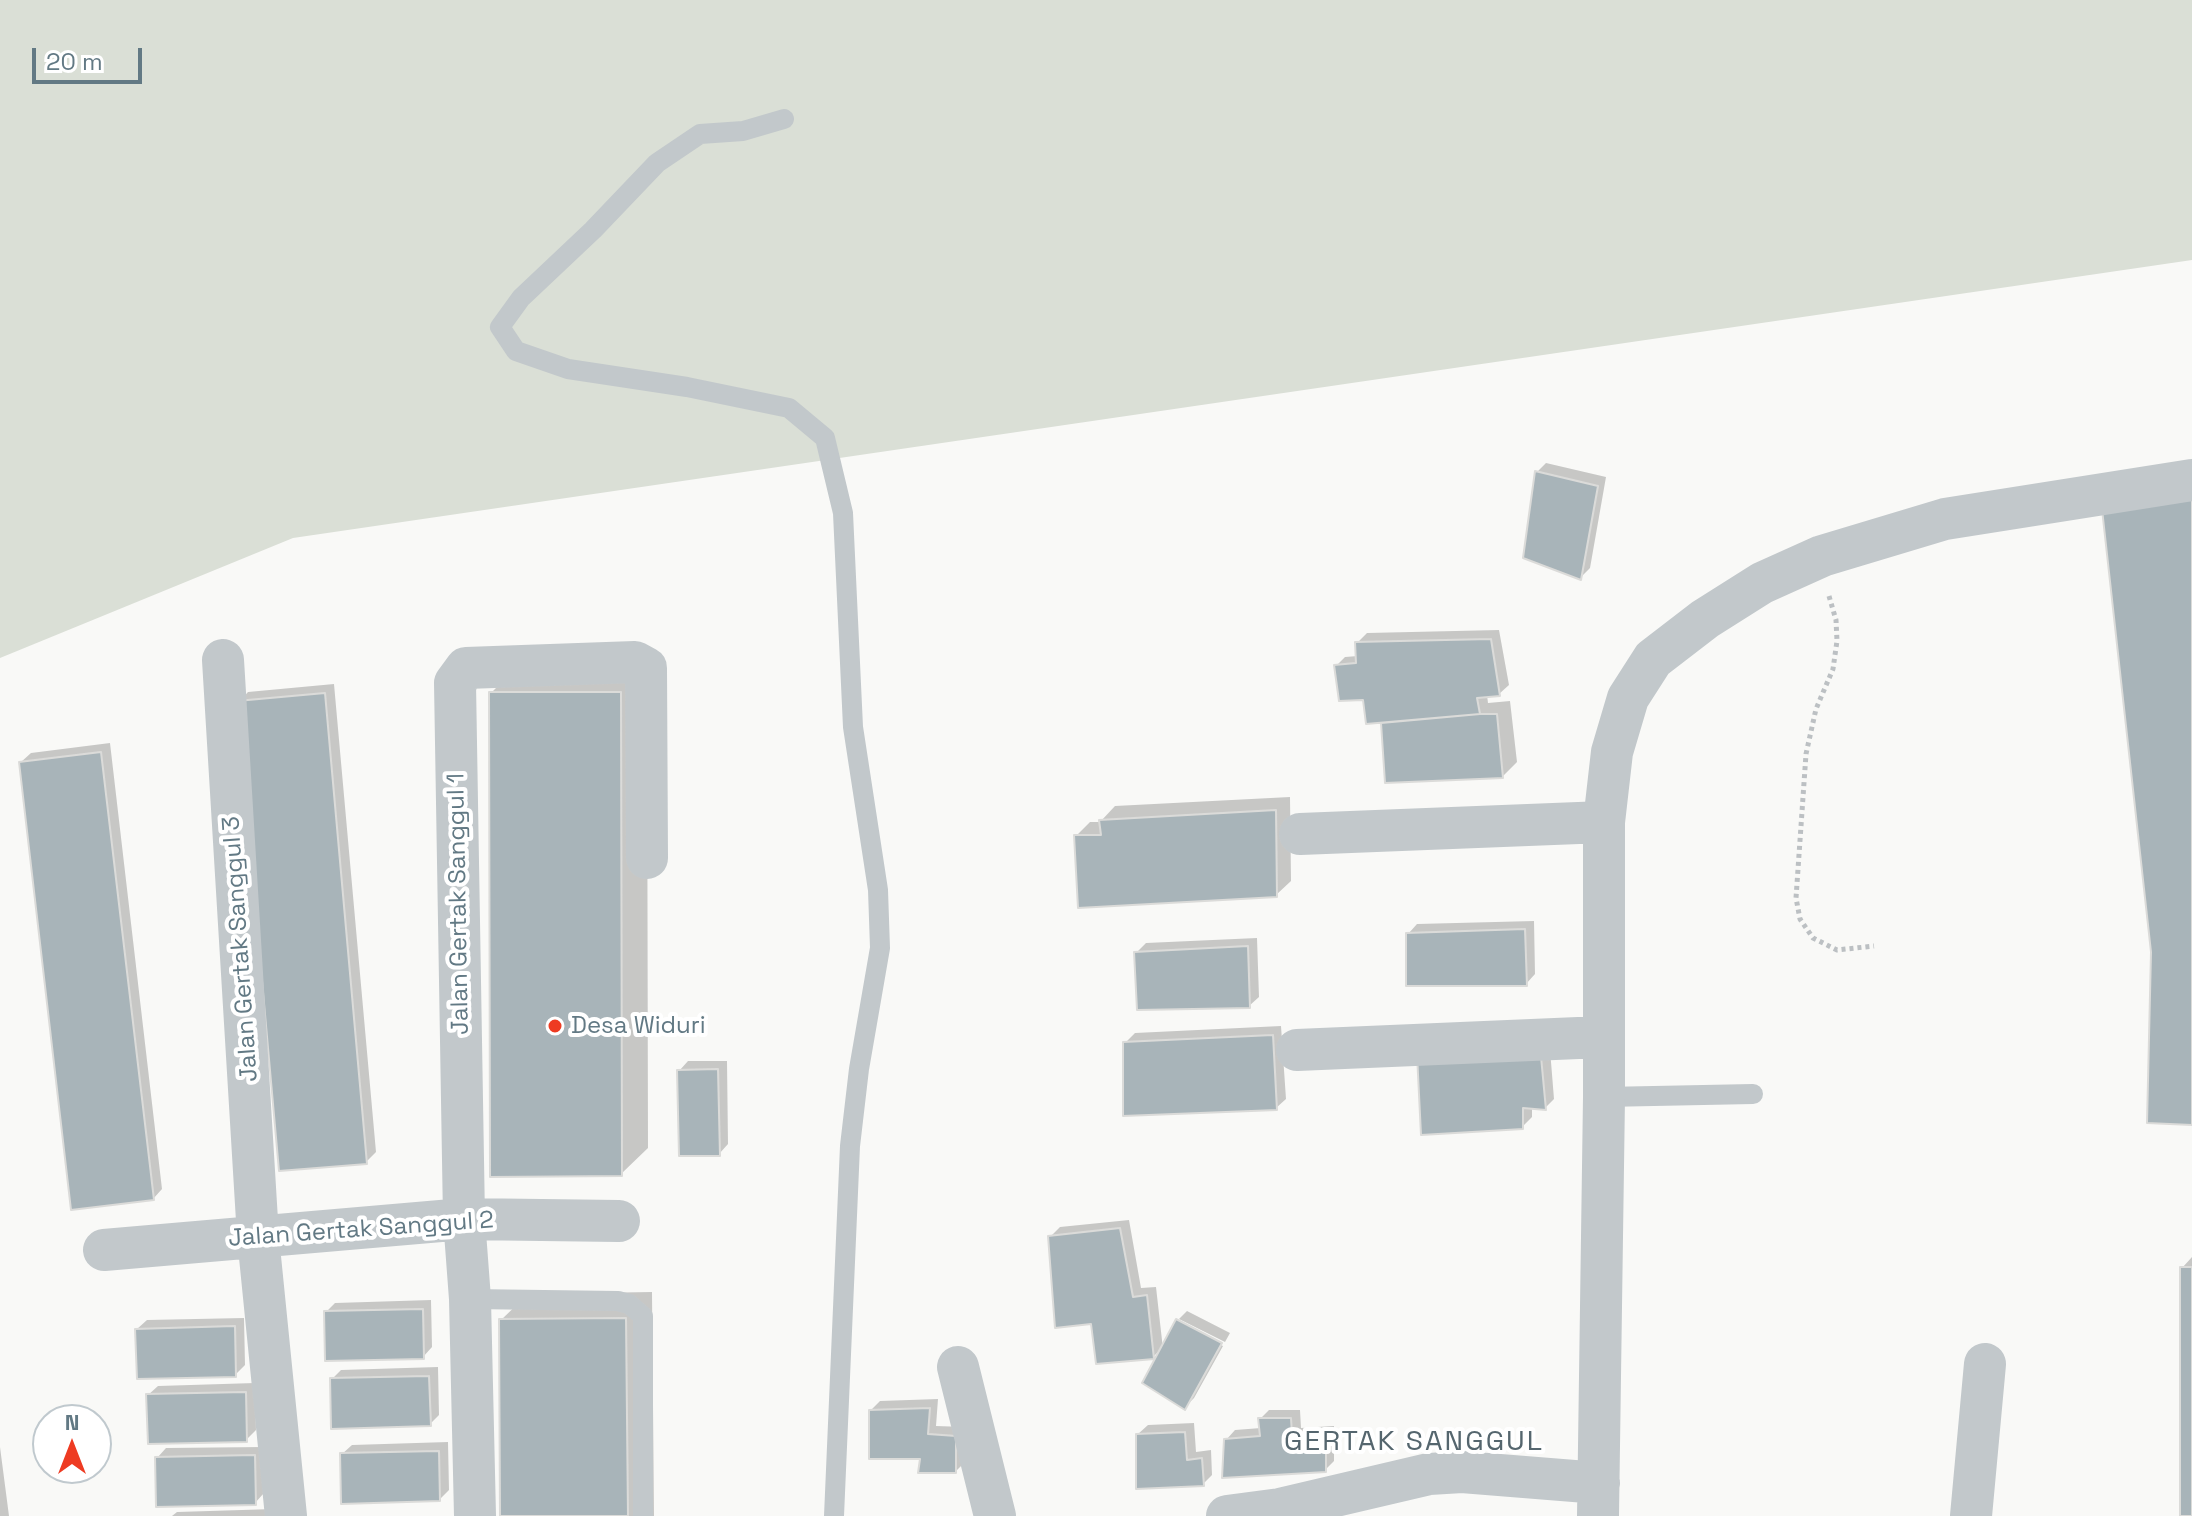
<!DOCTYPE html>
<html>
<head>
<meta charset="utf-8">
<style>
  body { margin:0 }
  #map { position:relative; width:2192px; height:1516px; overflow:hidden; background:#f9f9f7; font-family:"Space Grotesk",sans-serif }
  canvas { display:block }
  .north { position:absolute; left:32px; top:1404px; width:80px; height:80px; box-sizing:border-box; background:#fff; border:2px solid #c0c9ce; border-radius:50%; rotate:0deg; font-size:22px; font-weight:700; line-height:32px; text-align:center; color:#627984 }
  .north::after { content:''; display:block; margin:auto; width:28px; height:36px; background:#ee3b22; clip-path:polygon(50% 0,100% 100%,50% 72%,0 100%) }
  .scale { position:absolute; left:32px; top:48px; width:110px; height:36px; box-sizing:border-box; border:4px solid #627984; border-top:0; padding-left:10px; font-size:24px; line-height:28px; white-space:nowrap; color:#627984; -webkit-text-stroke:6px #fff; paint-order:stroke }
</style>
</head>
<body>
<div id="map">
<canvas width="2192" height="1516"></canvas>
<div class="north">N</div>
<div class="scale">20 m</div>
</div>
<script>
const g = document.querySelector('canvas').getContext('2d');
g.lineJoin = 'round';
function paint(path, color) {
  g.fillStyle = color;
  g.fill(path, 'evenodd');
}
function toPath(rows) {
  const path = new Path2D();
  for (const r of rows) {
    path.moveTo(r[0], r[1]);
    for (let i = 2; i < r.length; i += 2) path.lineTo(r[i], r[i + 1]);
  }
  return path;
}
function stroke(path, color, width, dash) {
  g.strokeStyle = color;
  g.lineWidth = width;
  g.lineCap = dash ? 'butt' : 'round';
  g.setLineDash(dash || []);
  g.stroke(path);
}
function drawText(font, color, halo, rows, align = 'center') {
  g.font = font + ' "Space Grotesk",sans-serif';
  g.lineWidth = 8;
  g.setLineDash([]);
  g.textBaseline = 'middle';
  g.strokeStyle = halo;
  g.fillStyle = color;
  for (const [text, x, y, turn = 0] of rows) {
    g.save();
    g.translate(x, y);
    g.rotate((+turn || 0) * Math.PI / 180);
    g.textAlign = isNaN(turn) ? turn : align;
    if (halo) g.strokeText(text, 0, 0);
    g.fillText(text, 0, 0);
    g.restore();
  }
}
const green = toPath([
  [0,0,2192,0,2192,260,293,538,0,658]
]);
const shadow = toPath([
  [1546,463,1606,477,1590,568,1580,578,1537,472],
  [1499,630,1509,685,1499,694,1487,695,1488,703,1510,701,1517,762,1503,776,1383,724,1386,720,1336,666,1345,657,1358,656,1357,643,1367,633],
  [518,666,647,666,648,1148,621,1174,491,693],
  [334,684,376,1152,366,1162,239,702,248,692],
  [110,743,162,1189,153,1199,21,762,31,753],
  [1290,797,1291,881,1276,895,1076,836,1090,822,1100,822,1115,806],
  [1534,921,1535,974,1526,984,1408,934,1417,924],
  [1257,938,1259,997,1249,1006,1136,953,1146,943],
  [1281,1026,1286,1099,1276,1108,1125,1043,1135,1033],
  [1549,1037,1554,1099,1545,1108,1532,1107,1532,1117,1522,1127,1423,1133],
  [688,1061,727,1061,728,1144,719,1154,679,1071],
  [1129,1220,1141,1288,1156,1287,1163,1349,1178,1323,1223,1346,1194,1398,1185,1407,1162,1348,1153,1357,1093,1322,1050,1237,1060,1227],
  [2192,1257,2192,1516,2182,1516,2182,1268],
  [652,1292,654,1516,502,1516,501,1320,528,1294],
  [431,1300,432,1347,423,1357,326,1312,335,1303],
  [1187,1311,1230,1333,1225,1342,1179,1319],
  [244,1318,245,1365,235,1375,137,1329,147,1320],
  [438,1367,439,1415,430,1424,332,1379,341,1370],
  [255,1383,256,1430,246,1440,148,1395,158,1386],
  [938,1399,936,1426,965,1427,965,1462,955,1472,922,1457,871,1410,880,1401],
  [1269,1410,1300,1410,1301,1428,1334,1426,1334,1461,1325,1470,1226,1440,1235,1430,1261,1428,1260,1419],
  [1194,1423,1196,1452,1211,1450,1212,1475,1203,1484,1138,1434,1148,1425],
  [448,1442,449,1490,440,1499,342,1454,352,1445],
  [0,1447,9,1516,0,1516],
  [263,1447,264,1493,255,1503,157,1458,166,1448],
  [274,1509,274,1516,172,1516,177,1512]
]);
const building = toPath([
  [1535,471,1598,486,1581,580,1523,558,1535,471],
  [2192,492,2192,1125,2147,1123,2151,952,2101,500,2192,492],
  [1491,639,1500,696,1477,698,1480,714,1366,724,1363,700,1339,701,1334,665,1356,663,1355,642,1491,639],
  [489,692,621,692,622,1176,490,1177,489,692],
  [325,693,367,1164,279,1171,237,701,325,693],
  [1480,714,1497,714,1503,778,1385,783,1381,723,1480,714],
  [101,752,154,1200,71,1210,19,762,101,752],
  [1276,810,1277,897,1078,908,1074,835,1101,835,1099,820,1276,810],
  [1525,929,1527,986,1406,986,1406,933,1525,929],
  [1248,946,1250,1008,1137,1010,1134,952,1248,946],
  [1273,1035,1277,1110,1123,1116,1123,1042,1273,1035],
  [1540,1046,1546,1110,1523,1108,1523,1129,1421,1135,1417,1054,1540,1046],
  [718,1069,720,1156,679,1156,677,1070,718,1069],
  [1120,1228,1133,1297,1147,1295,1154,1359,1096,1364,1091,1324,1055,1328,1048,1236,1120,1228],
  [2180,1267,2192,1267,2192,1516,2180,1516,2180,1267],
  [423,1309,424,1359,325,1361,324,1311,423,1309],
  [626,1318,628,1516,500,1516,499,1319,626,1318],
  [1176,1319,1222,1343,1185,1410,1142,1383,1176,1319],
  [235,1326,236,1377,137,1379,135,1329,235,1326],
  [429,1376,431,1426,331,1429,330,1378,429,1376],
  [246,1392,247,1442,148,1444,146,1394,246,1392],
  [930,1408,928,1434,956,1436,956,1473,918,1473,920,1459,869,1459,869,1410,930,1408],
  [1258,1418,1291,1418,1292,1436,1326,1434,1326,1472,1222,1478,1224,1439,1260,1436,1258,1418],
  [1185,1432,1187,1460,1202,1458,1204,1486,1136,1489,1136,1434,1185,1432],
  [439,1451,440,1501,341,1504,340,1453,439,1451],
  [255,1455,256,1505,156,1507,155,1457,255,1455]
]);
const path = toPath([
  [1829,596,1836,620,1837,641,1833,669,1816,709,1806,754,1796,898,1800,919,1813,938,1837,950,1874,946]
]);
const service = toPath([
  [784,119,743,131,700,134,657,163,593,230,521,298,500,327,516,351,568,369,687,387,789,408,825,438,843,513,853,727,878,890,880,948,859,1069,850,1146,834,1516],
  [1604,1097,1753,1094],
  [470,1299,618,1301,629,1304,643,1316,643,1516]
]);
const minor = toPath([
  [223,660,258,1237,286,1516],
  [1300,834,1604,822],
  [1297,1050,1602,1037],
  [104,1250,464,1219,619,1221],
  [958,1367,995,1516],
  [475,1516,470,1299,464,1219,455,683,466,668,635,662,646,668,647,858],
  [1227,1516,1280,1509,1429,1474,1462,1472,1599,1483],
  [1598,1516,1604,1097,1604,822,1612,752,1628,698,1653,659,1705,619,1762,583,1822,556,1945,519,2192,480],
  [1971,1516,1985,1364]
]);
const markers = [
  [555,1026,8,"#ee3b22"]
];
const streetNames = [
  ["Jalan Gertak Sanggul 1",459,904,-91],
  ["Jalan Gertak Sanggul 3",241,949,-94],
  ["Jalan Gertak Sanggul 2",361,1230,-4]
];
const poiNames = [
  ["Desa Widuri",571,1026]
];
const quarterNames = [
  ["GERTAK SANGGUL",1414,1442]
];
paint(green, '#dadfd6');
paint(shadow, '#0003');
paint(building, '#a8b4b9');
stroke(building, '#dbdbd9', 2);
stroke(path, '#bcc0c3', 5, [4, 4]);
stroke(service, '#c2c8cb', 20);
stroke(minor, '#c2c8cb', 42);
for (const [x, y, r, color] of markers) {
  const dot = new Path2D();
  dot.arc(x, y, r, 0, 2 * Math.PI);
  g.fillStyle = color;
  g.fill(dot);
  stroke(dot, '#fff', 3);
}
drawText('24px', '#627984', '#fff', streetNames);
drawText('24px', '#627984', '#fff', poiNames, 'left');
g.letterSpacing = '2px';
drawText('28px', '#55666e', '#fff', quarterNames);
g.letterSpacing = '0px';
</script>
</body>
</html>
